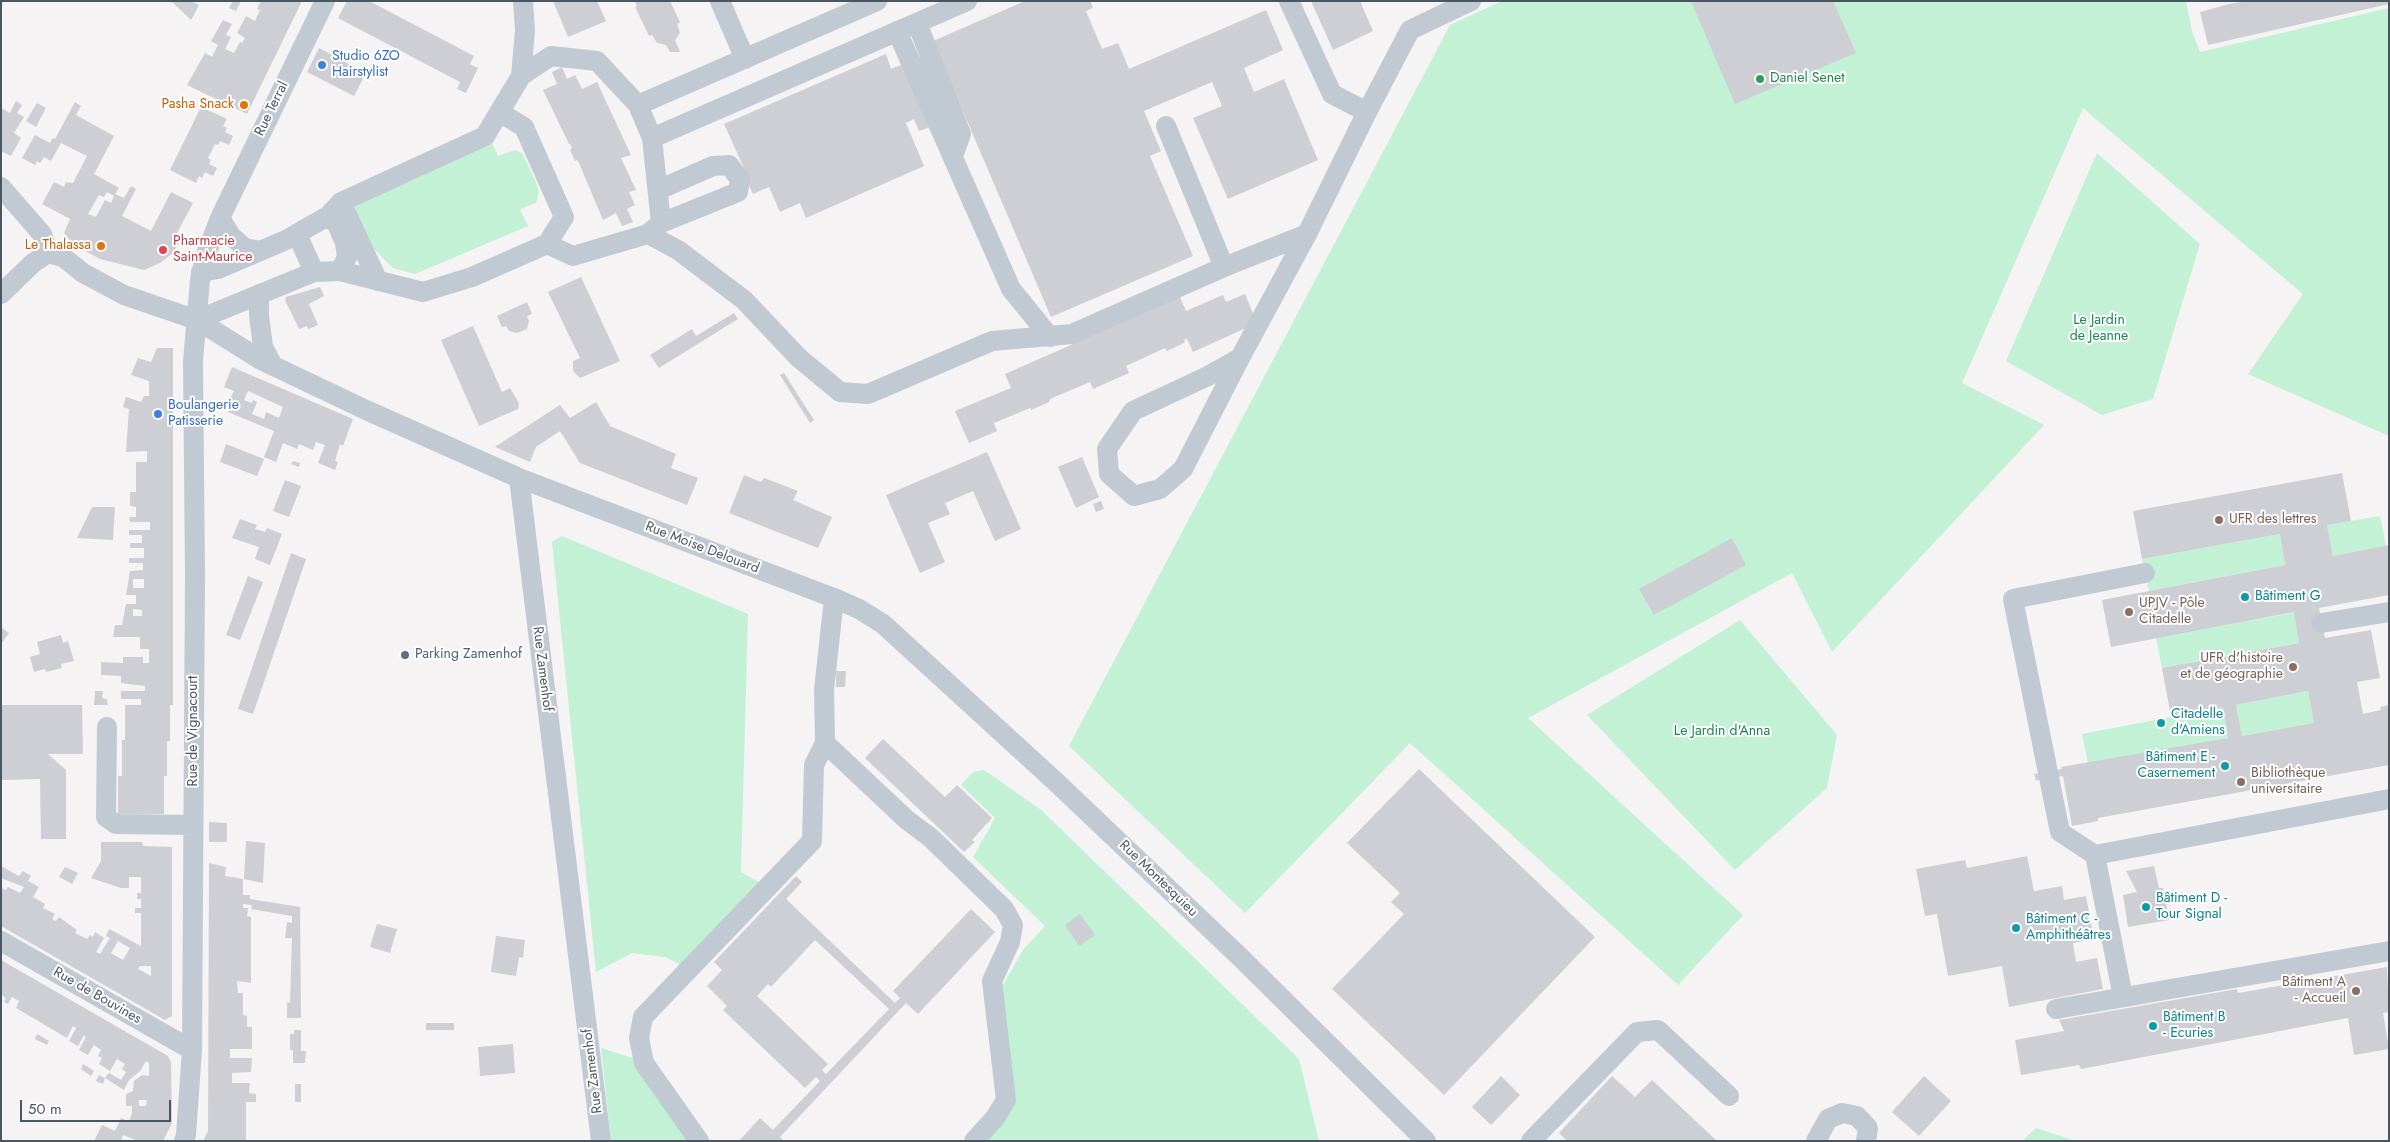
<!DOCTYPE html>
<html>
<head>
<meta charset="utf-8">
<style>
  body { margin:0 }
  #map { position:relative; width:2390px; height:1142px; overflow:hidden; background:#f5f3f3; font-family:Jost,sans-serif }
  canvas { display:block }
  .frame { position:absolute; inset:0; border:2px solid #4a5661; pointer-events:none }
  .scale { position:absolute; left:20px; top:1100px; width:151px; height:22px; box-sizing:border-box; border:2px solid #4a5661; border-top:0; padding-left:6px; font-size:15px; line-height:18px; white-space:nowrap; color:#4a5661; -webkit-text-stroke:4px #fff; paint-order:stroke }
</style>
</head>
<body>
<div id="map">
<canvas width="2390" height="1142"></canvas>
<div class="frame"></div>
<div class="scale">50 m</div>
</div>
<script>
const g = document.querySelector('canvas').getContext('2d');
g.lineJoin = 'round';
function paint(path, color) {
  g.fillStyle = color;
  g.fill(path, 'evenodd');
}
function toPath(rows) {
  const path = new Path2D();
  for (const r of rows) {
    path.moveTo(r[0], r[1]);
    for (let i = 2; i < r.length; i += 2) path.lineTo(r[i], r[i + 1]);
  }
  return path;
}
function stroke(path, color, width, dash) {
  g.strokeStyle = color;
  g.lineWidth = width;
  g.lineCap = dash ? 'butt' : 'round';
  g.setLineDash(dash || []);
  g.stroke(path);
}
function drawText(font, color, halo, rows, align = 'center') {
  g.font = font + ' Jost,sans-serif';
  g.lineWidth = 4;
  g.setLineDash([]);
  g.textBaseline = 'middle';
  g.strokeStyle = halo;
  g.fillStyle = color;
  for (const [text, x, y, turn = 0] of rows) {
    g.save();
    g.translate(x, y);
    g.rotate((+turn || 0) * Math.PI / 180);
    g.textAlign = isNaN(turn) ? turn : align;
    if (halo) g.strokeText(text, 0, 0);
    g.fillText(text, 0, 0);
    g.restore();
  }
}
const green = toPath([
  [1502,1,2186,1,2192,31,2200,52,2389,8,2389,436,2248,374,2303,294,2083,108,1962,383,2044,425,1832,652,1792,573,1528,718,1743,915,1678,985,1410,743,1245,913,1069,746,1450,25],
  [492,143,498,156,515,150,522,153,536,182,539,192,536,203,520,209,528,226,415,274,393,268,366,241,353,209,361,201],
  [2097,153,2200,244,2153,399,2102,415,2006,361],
  [2380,516,2386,546,2333,556,2327,525],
  [2280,534,2285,565,2149,591,2142,559],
  [562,536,748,614,741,872,762,884,681,965,665,957,632,953,596,972,552,542],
  [2319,608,2325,638,2162,668,2156,638],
  [1740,620,1837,735,1827,788,1735,870,1587,715],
  [2308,691,2314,723,2242,736,2236,705],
  [2223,707,2228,738,2088,764,2082,734],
  [984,770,1040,809,1299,1059,1319,1141,983,1141,1011,1111,1015,1098,1000,990,1023,950,1045,926,973,857,995,818,961,785,973,772],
  [601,1048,636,1059,693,1141,611,1141],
  [2036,1128,2076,1141,2022,1141]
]);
const building = toPath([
  [171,1,191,1,199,5,191,20],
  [233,1,241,1,236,11,229,8],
  [261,1,302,1,247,114,187,85,205,53,212,57,218,45,211,41,223,20,232,24,226,35,231,37,225,49,234,53,240,42,242,43,245,38,237,33,246,16,255,21,260,10,257,9],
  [347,1,369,1,474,56,470,64,478,68,466,93,457,89,460,82,338,18],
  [553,1,597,1,606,21,568,37],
  [635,1,670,1,680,22,677,24,680,33,675,40,680,52,670,52,666,45,657,43,652,35,649,36,635,7,637,6],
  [1025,1,1090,1,1093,8,1086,11,1102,49,1118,43,1129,69,1266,10,1283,50,1244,68,1254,92,1284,79,1318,160,1228,199,1193,118,1222,106,1212,82,1144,111,1161,151,1150,156,1193,256,1051,317,953,88,933,126,919,131,914,119,906,123,924,166,806,218,800,203,780,212,769,187,753,194,742,170,744,168,724,124,886,54,891,69,923,56,933,41],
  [1311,1,1360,1,1373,31,1333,50],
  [1691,1,1833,1,1856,53,1735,104],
  [2247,1,2389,1,2389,4,2208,45,2200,12,2229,4],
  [319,48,366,73,354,96,307,72],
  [562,67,567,79,575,75,582,89,597,82,631,155,621,158,636,190,629,192,635,205,627,209,633,222,622,226,616,213,603,220,579,163,577,160,575,161,570,150,572,148,570,144,569,144,543,90,557,84,552,72],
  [16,101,22,105,17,113,24,117,14,133,21,138,11,156,1,151,1,108,10,113],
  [75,102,81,106,76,115,114,136,94,174,119,188,115,194,124,198,131,186,136,189,122,216,151,231,171,192,193,203,177,233,183,236,173,253,160,263,144,270,100,259,74,245,64,233,70,219,42,204,54,182,64,187,66,182,73,183,87,156,61,143,51,161,44,157,40,163,37,161,35,165,22,158,35,135,50,143,53,138,55,139],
  [107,192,114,196,111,203,105,200,96,217,88,214,99,195,104,197],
  [37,103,46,108,36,127,26,121],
  [201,107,227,119,223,126,227,128,225,132,233,136,229,145,220,141,218,145,215,144,208,158,211,160,209,164,217,168,213,176,205,172,202,178,199,176,196,183,170,170],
  [581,277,620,361,580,378,573,371,573,361,580,358,548,292],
  [320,287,324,296,309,304,318,325,308,329,307,326,299,329,285,300,286,297],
  [1245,294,1257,323,1193,352,1187,339,1185,339,1184,343,1167,351,1165,348,1126,366,1129,373,1093,389,1090,382,1050,399,1049,402,1031,410,1030,408,994,423,997,431,969,443,955,411,1011,388,1005,374,1180,297,1186,311,1223,295,1226,302],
  [527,302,532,314,527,316,529,321,527,329,517,333,509,331,506,326,502,327,497,316],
  [734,313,738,319,659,368,650,355,692,329,696,336],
  [473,326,502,392,510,388,519,403,518,409,479,426,441,340],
  [157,348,173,348,173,705,170,705,170,741,167,741,167,776,164,776,164,814,118,814,118,776,122,776,122,740,125,740,125,705,141,705,141,699,121,699,121,691,145,691,145,686,121,683,121,676,101,675,101,662,123,663,123,657,143,657,143,663,149,663,149,649,140,649,140,637,113,637,115,625,122,625,126,604,136,604,136,595,126,595,130,571,143,570,143,563,129,563,129,558,144,558,144,548,130,548,130,543,142,543,142,535,129,535,129,530,150,530,150,522,130,522,129,517,136,517,136,507,130,506,130,492,136,492,136,462,147,462,147,451,126,452,129,409,123,407,126,397,141,402,144,396,149,396,149,381,131,375,138,358,151,362],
  [133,579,144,579,144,588,133,588],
  [133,609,142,610,142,616,133,616],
  [232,367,353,419,343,446,340,444,335,461,338,462,335,470,318,463,325,445,316,442,313,450,299,444,297,449,283,443,276,462,264,457,274,431,228,412,231,404,228,402,234,391,224,387],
  [248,391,283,407,279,418,266,412,264,419,252,414,257,402,253,400,252,403,244,400],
  [784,373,814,420,810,423,780,375],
  [596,402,610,426,676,454,671,468,698,478,687,505,580,463,560,431,536,447,530,462,495,447,560,405,570,418],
  [226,444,264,459,257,476,220,462],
  [987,452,1021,529,995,541,973,491,945,503,950,514,928,523,945,562,920,573,886,495],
  [1082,457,1099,497,1076,508,1058,467],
  [293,461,300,463,299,467,291,464],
  [2342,473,2351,521,2327,525,2333,556,2389,545,2389,595,2319,608,2321,623,2325,638,2371,630,2380,678,2357,682,2363,714,2381,710,2380,707,2389,705,2389,765,2153,808,2098,818,2098,821,2072,826,2063,776,2057,777,2056,770,2062,769,2061,767,2228,738,2223,707,2171,717,2162,668,2299,643,2294,612,2111,647,2102,600,2285,565,2280,534,2142,559,2133,511],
  [2308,691,2314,723,2242,736,2236,705],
  [744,475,761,482,764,478,798,491,793,500,832,517,818,548,729,513],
  [285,480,301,486,289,517,273,511],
  [1101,501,1104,509,1096,512,1093,504],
  [92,507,115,507,113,540,77,538],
  [240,519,257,525,255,529,265,532,267,528,282,534,270,565,255,559,259,547,232,538],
  [1732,538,1746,565,1654,615,1639,589],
  [291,553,306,559,253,714,238,709],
  [248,576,263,582,240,640,226,635],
  [1,627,9,633,1,644],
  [61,635,63,643,68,641,74,661,61,664,62,668,46,672,45,669,34,672,30,657,40,654,37,642],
  [836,671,846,671,845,687,836,687],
  [95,691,103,691,102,698,107,699,108,705,94,705],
  [1,705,82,705,83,754,48,754,66,770,66,839,41,839,40,779,1,780],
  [883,739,945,797,957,785,992,818,972,840,975,842,964,852,865,758],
  [1419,769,1595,937,1444,1095,1332,989,1404,914,1391,902,1400,893,1347,843],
  [2040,773,2041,779,2036,781,2034,774],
  [209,822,227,823,227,842,209,842],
  [246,841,265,843,263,883,244,879],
  [101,842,142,842,143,846,172,847,172,1016,165,1020,1,926,1,888,6,890,8,887,20,893,24,887,1,878,1,866,19,876,23,871,31,876,28,881,39,887,33,897,45,904,43,908,55,914,52,919,56,921,59,917,77,930,75,933,87,939,90,935,93,937,95,932,104,938,96,952,100,954,110,938,106,936,109,929,141,946,141,913,135,913,135,908,141,908,141,899,137,899,137,893,141,893,141,877,129,877,129,888,121,888,91,878,101,861],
  [118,941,130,948,123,960,111,953],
  [140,966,151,966,151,976,138,969],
  [2027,856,2034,891,2062,886,2064,900,2086,896,2094,939,2073,943,2076,962,2097,958,2103,989,2009,1007,2002,966,1948,976,1937,914,1925,916,1916,869,1965,860,1967,868],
  [209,863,226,867,225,876,243,879,243,895,250,895,250,899,300,907,301,1018,287,1018,287,1002,290,1003,292,938,285,938,287,922,292,923,292,916,251,909,252,905,243,904,243,908,248,908,247,916,251,917,251,983,237,981,238,993,243,993,243,1015,247,1016,247,1027,252,1027,252,1049,230,1049,230,1058,252,1058,251,1072,232,1073,232,1083,250,1083,249,1093,256,1094,256,1102,246,1102,246,1141,203,1141,208,1131],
  [2154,866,2159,888,2163,888,2169,920,2128,927,2123,895,2137,892,2126,871],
  [65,867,78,873,72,884,59,877],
  [796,876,802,882,786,899,895,1003,900,998,893,991,971,909,995,932,918,1014,906,1003,780,1137,784,1141,739,1141,760,1118,773,1130,820,1081,816,1077,805,1088,723,1010,727,1006,707,986,722,970,714,962],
  [815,940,889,1009,826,1074,822,1070,828,1064,757,996,768,984,771,987],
  [1080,914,1095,935,1079,946,1065,925],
  [377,924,397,929,390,953,370,947],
  [496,936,525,940,523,958,519,957,516,976,491,972],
  [1,960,168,1056,171,1062,172,1123,163,1141,138,1141,123,1135,121,1141,94,1141,102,1125,115,1131,121,1118,129,1121,132,1114,132,1106,126,1106,126,1094,133,1091,134,1081,142,1075,149,1076,149,1063,146,1061,140,1071,129,1080,124,1090,105,1078,103,1084,96,1081,99,1075,105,1078,109,1073,121,1080,126,1072,122,1069,125,1064,117,1059,110,1071,99,1064,102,1058,98,1056,101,1050,94,1045,88,1055,79,1050,86,1037,84,1035,78,1046,69,1041,76,1028,73,1026,67,1038,16,1008,19,1001,12,997,8,1004,4,1002,6,998,1,995],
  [139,1100,147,1100,146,1106,139,1106],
  [2387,967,2389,1012,2383,1013,2389,1049,2354,1055,2348,1018,2081,1069,2079,1065,2021,1075,2015,1040,2064,1031,2059,1020,2237,989,2238,993],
  [426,1023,454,1023,454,1030,426,1030],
  [294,1030,301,1030,301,1051,306,1051,305,1063,293,1063,293,1050,290,1050,290,1034,294,1034],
  [37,1034,49,1041,47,1045,35,1039],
  [513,1044,515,1073,480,1076,478,1047],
  [83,1064,94,1071,91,1076,81,1069],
  [1501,1076,1520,1095,1491,1125,1472,1107],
  [1612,1076,1635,1097,1652,1080,1717,1141,1567,1141,1559,1133],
  [1924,1076,1951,1101,1919,1136,1892,1112],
  [295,1084,301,1084,301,1102,295,1102]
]);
const minor = toPath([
  [720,1,745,59],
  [1289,1,1332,94,1367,112],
  [917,23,961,134,953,156],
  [897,31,1011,289,1050,337],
  [521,76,525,30,523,1],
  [638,105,877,1],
  [499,112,524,127,564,217,547,244],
  [1166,126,1224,267],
  [652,138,967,1],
  [1,187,42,234,48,253],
  [658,190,713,166,729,165,740,179,738,192,661,223],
  [341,202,378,281],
  [220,218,231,236,245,248,261,251],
  [333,221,337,224,345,243,347,257,340,271],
  [297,234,314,272],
  [48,253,63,257,83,273,124,295,197,320,261,360,366,410,519,478,601,1141],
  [201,272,218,269,286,240,328,216,341,202,485,136,521,76,551,56,597,61,638,105,652,138,661,223,648,234],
  [1,294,33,263,48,253],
  [259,294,259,315,263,347,273,366],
  [197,320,314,272,340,271,423,292,472,277,547,244,573,256,648,234,678,250,744,300,799,358,840,392,868,394,992,341,1072,334,1224,267,1307,234,1367,112,1410,30,1471,1],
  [1240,358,1208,376,1133,411,1107,449,1109,474,1134,496,1160,489,1183,469,1240,358,1307,234],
  [519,478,834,598,859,609,883,624,1056,782,1240,957,1426,1141],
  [2321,623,2389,612],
  [107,727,106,817,116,824,193,825],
  [825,743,907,820,931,838,1004,909,1013,925,1010,942,992,981,1006,1100,995,1118,974,1141],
  [2095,855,2060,832,2013,599,2145,573],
  [1,941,192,1050],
  [2123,997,2095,855,2389,799],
  [2056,1009,2389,951],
  [184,1141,186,1135,192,1050,195,576,193,361,200,280,205,257,220,218,325,1],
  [699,1141,644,1063,639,1038,643,1017,812,841,814,765,825,743,824,690,834,598],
  [1531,1141,1637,1032,1658,1030,1729,1096],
  [1816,1141,1828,1119,1842,1113,1857,1116,1868,1128,1866,1141]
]);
const markers = [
  [322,65,5,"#3f7fe0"],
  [1760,79,5,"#2e9e5b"],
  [244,105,5,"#e8710a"],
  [101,246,5,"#e8710a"],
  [163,250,5,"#e0444e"],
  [158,414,5,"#3f7fe0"],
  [2219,520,5,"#8d6e63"],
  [2245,597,5,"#0f9aa8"],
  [2129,612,5,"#8d6e63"],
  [405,655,5,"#5c6f8a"],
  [2293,667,5,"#8d6e63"],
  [2161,723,5,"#0f9aa8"],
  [2225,766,5,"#0f9aa8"],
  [2241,782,5,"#8d6e63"],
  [2146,907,5,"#0f9aa8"],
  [2016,928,5,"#0f9aa8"],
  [2356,991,5,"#8d6e63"],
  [2153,1026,5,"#0f9aa8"]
];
const shopNames = [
  ["Studio 6ZO",332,57],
  ["Hairstylist",332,73],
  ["Boulangerie",168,406],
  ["Patisserie",168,422]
];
const leisureNames = [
  ["Daniel Senet",1770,79]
];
const foodNames = [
  ["Pasha Snack",234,105],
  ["Le Thalassa",91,246]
];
const streetNames = [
  ["Rue Terral",272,109,-64],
  ["Rue Moise Delouard",702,548,21],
  ["Rue Zamenhof",542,669,83],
  ["Rue de Vignacourt",194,731,-90],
  ["Rue Montesquieu",1158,879,44],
  ["Rue de Bouvines",97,996,30],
  ["Rue Zamenhof",593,1071,-97]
];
const healthNames = [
  ["Pharmacie",173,242],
  ["Saint-Maurice",173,258]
];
const parkNames = [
  ["Le Jardin",2099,321],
  ["de Jeanne",2099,337],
  ["Le Jardin d'Anna",1722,732]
];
const educationNames = [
  ["UFR des lettres",2229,520],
  ["UPJV - Pôle",2139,604],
  ["Citadelle",2139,620],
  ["UFR d'histoire",2283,659,"right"],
  ["et de géographie",2283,675,"right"],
  ["Bibliothèque",2251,774],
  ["universitaire",2251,790],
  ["Bâtiment A",2346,983,"right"],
  ["- Accueil",2346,999,"right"]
];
const cultureNames = [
  ["Bâtiment G",2255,597],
  ["Citadelle",2171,715],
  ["d'Amiens",2171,731],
  ["Bâtiment E -",2215,758,"right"],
  ["Casernement",2215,774,"right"],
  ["Bâtiment D -",2156,899],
  ["Tour Signal",2156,915],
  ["Bâtiment C -",2026,920],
  ["Amphithéâtres",2026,936],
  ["Bâtiment B",2163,1018],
  ["- Ecuries",2163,1034]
];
const serviceNames = [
  ["Parking Zamenhof",415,655]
];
paint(green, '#c3f1d5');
paint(building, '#cdcfd5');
stroke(minor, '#c1cad2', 20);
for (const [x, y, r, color] of markers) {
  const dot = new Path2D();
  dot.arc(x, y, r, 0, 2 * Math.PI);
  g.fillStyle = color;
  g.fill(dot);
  stroke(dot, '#fff', 2);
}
drawText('14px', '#366cbe', '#fff', shopNames, 'left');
drawText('14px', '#27864d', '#fff', leisureNames, 'left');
drawText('14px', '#c56008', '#fff', foodNames, 'right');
drawText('14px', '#4a5661', '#fff', streetNames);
drawText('14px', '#be3a42', '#fff', healthNames, 'left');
drawText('14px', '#17864f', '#fff', parkNames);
drawText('14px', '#785e54', '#fff', educationNames, 'left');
drawText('14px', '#0d838f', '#fff', cultureNames, 'left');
drawText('14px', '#4e5e75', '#fff', serviceNames, 'left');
</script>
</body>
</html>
